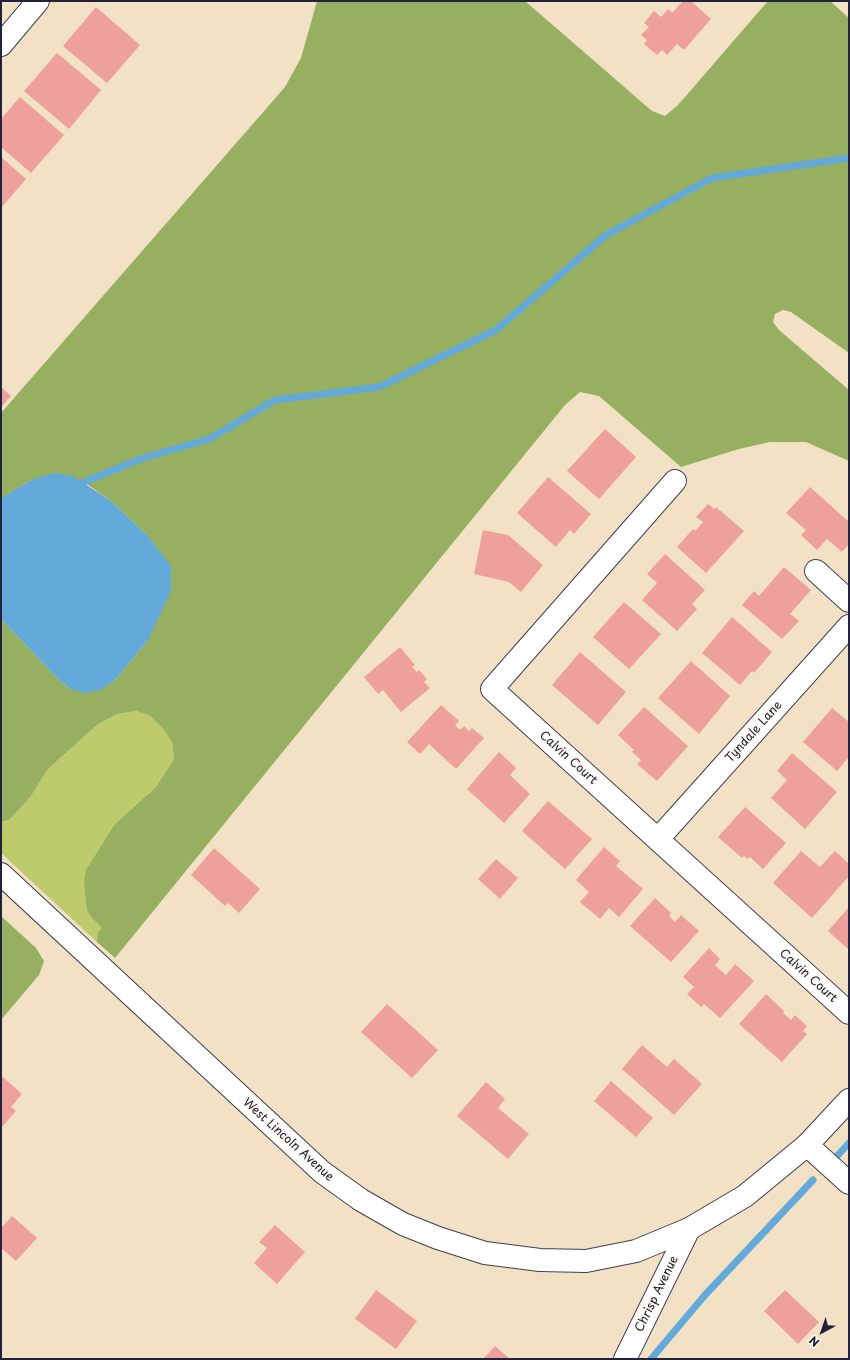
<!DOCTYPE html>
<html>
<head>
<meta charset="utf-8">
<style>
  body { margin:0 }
  #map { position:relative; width:850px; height:1360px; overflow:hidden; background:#f2e1c4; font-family:"Playpen Sans",sans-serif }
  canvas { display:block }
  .frame { position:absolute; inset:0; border:2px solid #22223b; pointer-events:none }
  .north { position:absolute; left:802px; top:1312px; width:40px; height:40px; -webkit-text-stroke:3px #fbf7ec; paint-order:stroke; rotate:220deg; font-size:11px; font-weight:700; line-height:16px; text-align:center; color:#22223b }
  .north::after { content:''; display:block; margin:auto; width:14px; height:18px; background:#22223b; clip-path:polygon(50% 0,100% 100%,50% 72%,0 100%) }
</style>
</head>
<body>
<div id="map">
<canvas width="850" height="1360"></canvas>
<div class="frame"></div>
<div class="north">N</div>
</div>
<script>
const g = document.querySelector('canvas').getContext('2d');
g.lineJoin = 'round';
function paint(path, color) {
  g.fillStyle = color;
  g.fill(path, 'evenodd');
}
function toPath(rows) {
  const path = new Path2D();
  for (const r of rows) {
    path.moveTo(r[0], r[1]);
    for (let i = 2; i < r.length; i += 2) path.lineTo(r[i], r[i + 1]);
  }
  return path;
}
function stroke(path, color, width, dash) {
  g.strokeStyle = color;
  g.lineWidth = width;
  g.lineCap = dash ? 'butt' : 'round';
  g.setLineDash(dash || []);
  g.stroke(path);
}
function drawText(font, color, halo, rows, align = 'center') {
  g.font = font + ' "Playpen Sans",sans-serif';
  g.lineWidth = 3;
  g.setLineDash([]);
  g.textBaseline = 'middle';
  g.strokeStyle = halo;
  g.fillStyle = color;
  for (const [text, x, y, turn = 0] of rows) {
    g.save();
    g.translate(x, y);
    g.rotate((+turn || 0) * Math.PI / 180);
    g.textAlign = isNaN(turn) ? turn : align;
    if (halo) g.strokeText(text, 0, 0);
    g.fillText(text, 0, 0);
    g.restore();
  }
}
const green = toPath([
  [136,711,150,716,164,730,172,742,174,759,156,787,115,824,92,918,102,928,97,942,100,945,1,853,1,822,9,819,31,796,48,769,97,725,117,714]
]);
const forest = toPath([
  [317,1,525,1,652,111,665,116,678,105,768,1,830,1,849,18,849,353,791,312,783,310,775,314,773,322,779,330,849,390,849,461,806,442,770,442,739,449,681,467,599,396,580,392,565,405,115,958,97,942,98,933,102,928,92,918,87,910,84,882,86,870,115,824,156,787,174,759,172,742,164,730,150,716,136,711,117,714,97,725,48,769,31,796,9,820,1,822,1,619,60,681,71,689,115,680,148,640,146,534,111,501,84,482,33,479,1,498,1,413,285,87,301,58],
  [1,916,36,948,44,961,39,975,1,1020]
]);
const water = toPath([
  [54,473,73,476,111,501,146,534,171,566,171,591,148,640,115,680,100,690,84,693,71,689,60,681,1,619,1,498,33,479]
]);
const stream = toPath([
  [84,482,143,458,209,439,275,400,379,387,496,330,606,235,712,178,849,158],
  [837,1156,849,1143],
  [651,1359,705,1295,813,1180]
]);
const building = toPath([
  [683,1,691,1,711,19,684,50,677,44,667,55,662,50,657,55,644,44,647,40,641,35,649,27,644,23,654,11,661,17,668,9,672,13],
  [96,7,140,45,107,83,63,46],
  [57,53,101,90,69,129,24,91],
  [20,97,64,135,31,173,1,147,1,119],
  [1,157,26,179,1,208],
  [1,387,11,396,1,407],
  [605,429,636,457,599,499,567,471],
  [548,477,591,514,574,534,570,530,556,547,517,513],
  [810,487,849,522,849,544,842,552,827,539,817,550,801,535,806,530,786,513],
  [708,504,714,509,716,507,744,531,706,573,677,547,693,529,695,531,703,522,696,517],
  [483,530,508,535,543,565,521,592,509,582,474,574],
  [665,554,705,590,692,604,697,609,677,631,642,600,657,583,647,574],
  [784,567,811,590,790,614,799,621,782,639,742,605,754,591,759,596],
  [624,602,661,634,629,669,593,637],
  [732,617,772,652,754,673,752,671,740,685,702,653],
  [400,647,415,665,412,667,417,672,419,670,427,679,424,682,430,688,401,712,383,690,378,694,364,677],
  [580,652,626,692,598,725,552,685],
  [691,661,730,696,699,734,658,698],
  [441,705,459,721,455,725,460,730,464,726,469,731,472,728,484,738,456,769,429,744,420,754,407,742],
  [644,707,688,746,657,781,637,764,641,760,632,752,634,750,618,735],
  [832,708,849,722,849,757,837,771,803,742],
  [499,752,516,768,510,775,530,794,504,823,467,789],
  [792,753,837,792,805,829,771,798,787,780,777,771],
  [548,801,592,839,565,869,522,831],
  [745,807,786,843,763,869,750,857,748,859,744,856,742,858,718,837],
  [604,847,620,861,616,866,643,889,619,917,609,908,600,919,580,902,589,892,576,880],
  [214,848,260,889,239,913,228,903,225,906,191,875],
  [801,851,820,867,835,851,849,864,849,876,812,918,773,883],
  [496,859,518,878,500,899,478,879],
  [655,898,671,913,669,916,675,922,681,915,699,931,671,962,630,926],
  [849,907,849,950,828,931],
  [709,948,720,959,715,965,726,975,735,964,754,981,720,1018,704,1004,701,1007,687,994,694,987,683,977],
  [766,994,784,1011,783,1013,791,1020,795,1015,807,1026,803,1031,807,1034,782,1062,739,1024],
  [387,1004,438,1050,412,1078,361,1032],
  [642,1045,667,1067,674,1059,702,1084,674,1115,622,1069],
  [3,1077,22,1094,11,1107,16,1111,1,1128,1,1079],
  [611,1081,653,1118,636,1137,594,1101],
  [486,1082,505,1099,498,1108,529,1134,508,1159,457,1116],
  [12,1216,37,1238,16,1261,1,1248,1,1228],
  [275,1225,305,1252,277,1284,254,1263,267,1248,259,1242],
  [376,1290,417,1321,396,1349,355,1319],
  [785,1290,819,1322,798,1344,764,1311],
  [495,1346,510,1359,483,1359]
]);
const minor = toPath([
  [1,45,38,1],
  [675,481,492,689,849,1013],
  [816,571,849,601],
  [658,839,849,626],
  [807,1145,849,1183],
  [625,1359,689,1229]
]);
const major = toPath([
  [1,874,322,1172,361,1200,403,1224,438,1238,485,1253,540,1260,586,1261,636,1251,689,1229,745,1196,807,1145,849,1100]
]);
const streetNames = [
  ["Tyndale Lane",754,732,-48],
  ["Calvin Court",568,758,42],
  ["Calvin Court",808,976,42],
  ["West Lincoln Avenue",288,1140,42],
  ["Chrisp Avenue",657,1294,-64]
];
paint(green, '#bdcb6d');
paint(forest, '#96af60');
paint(water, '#63a9d9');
stroke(stream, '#63a9d9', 7);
paint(building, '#eea09d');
stroke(minor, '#413f50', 24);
stroke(major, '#413f50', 24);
stroke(minor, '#fff', 22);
stroke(major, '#fff', 22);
drawText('12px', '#22223b', '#fbf7ec', streetNames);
</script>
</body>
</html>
